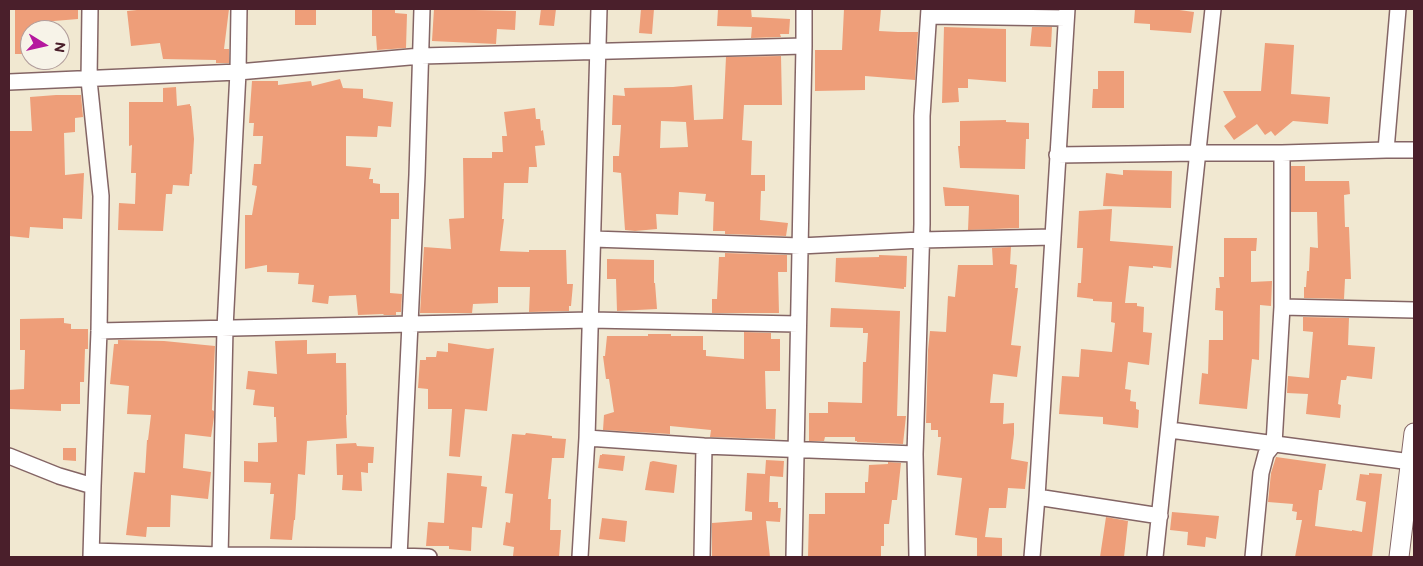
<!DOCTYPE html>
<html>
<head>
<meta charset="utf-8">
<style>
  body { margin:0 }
  #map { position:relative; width:1423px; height:566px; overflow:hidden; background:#f1e8d1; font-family:"Balsamiq Sans",sans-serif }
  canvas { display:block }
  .frame { position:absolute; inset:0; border:10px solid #4a1f2b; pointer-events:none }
  .north { position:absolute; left:20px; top:20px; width:50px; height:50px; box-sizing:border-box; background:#f7f3e8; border:1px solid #b29e9c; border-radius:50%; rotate:99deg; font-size:14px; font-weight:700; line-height:20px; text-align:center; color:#4a1f2b }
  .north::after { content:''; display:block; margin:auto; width:18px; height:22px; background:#b5179e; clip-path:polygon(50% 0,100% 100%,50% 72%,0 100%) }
</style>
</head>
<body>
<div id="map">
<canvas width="1423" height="566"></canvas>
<div class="frame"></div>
<div class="north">N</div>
</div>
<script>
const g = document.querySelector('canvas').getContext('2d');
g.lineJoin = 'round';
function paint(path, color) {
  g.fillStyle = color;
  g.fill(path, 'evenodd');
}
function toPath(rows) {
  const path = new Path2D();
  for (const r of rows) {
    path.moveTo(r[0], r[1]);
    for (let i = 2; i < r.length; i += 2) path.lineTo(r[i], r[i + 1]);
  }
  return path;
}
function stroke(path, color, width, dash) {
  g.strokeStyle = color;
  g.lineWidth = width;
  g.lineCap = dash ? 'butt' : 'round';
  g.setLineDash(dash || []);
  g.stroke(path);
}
const building = toPath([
  [15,9,78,9,78,19,42,22,42,30,30,30,30,54,15,54],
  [147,9,229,9,224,49,229,49,229,63,216,63,216,60,163,59,160,43,131,46,127,11],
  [295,9,316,9,316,25,295,25],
  [372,9,395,9,395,13,407,14,406,48,377,50,376,36,372,36],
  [434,9,516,11,515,30,497,29,496,44,432,41],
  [541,9,556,9,554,26,539,25],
  [641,9,654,9,652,34,639,33],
  [718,9,751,9,752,19,752,17,790,19,789,34,780,34,781,37,751,38,752,27,717,26],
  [844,9,881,9,879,31,898,32,918,32,915,80,865,76,865,90,815,91,815,50,842,50],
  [1135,9,1172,9,1194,12,1191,33,1150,30,1150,24,1134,23],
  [944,27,1006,29,1006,82,968,79,968,88,958,88,959,102,942,103],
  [1032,27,1052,27,1051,47,1030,46],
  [1265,43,1294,45,1291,94,1330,97,1328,124,1293,121,1275,136,1271,131,1265,135,1257,124,1234,140,1224,126,1236,117,1223,91,1261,91],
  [781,56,782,105,744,105,742,140,752,141,751,175,765,175,765,191,761,191,760,220,788,223,786,236,725,234,725,231,713,231,714,202,705,201,706,194,679,192,678,215,656,214,657,229,635,231,625,230,621,173,613,172,613,156,619,156,621,125,612,125,613,95,625,96,624,88,673,87,692,85,694,120,723,119,726,57],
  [661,121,686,122,688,147,660,148],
  [1098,71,1124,71,1124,108,1092,108,1093,89,1098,89],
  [340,79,343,88,363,89,363,98,393,102,391,127,378,126,377,137,346,136,346,166,371,168,369,179,373,179,373,183,380,184,380,193,399,193,399,219,391,219,390,293,402,294,401,312,396,312,396,315,384,315,383,314,358,315,356,295,329,296,328,304,312,302,314,285,298,284,299,273,267,272,267,265,245,269,245,215,252,215,257,186,252,185,254,164,261,164,263,136,253,136,254,123,249,123,252,81,278,81,278,85,311,81,312,86],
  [176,87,177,106,190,104,190,106,191,106,194,139,192,174,190,174,189,186,173,185,172,194,166,194,163,231,118,230,119,203,135,204,136,173,131,173,132,145,129,146,129,102,163,102,163,88],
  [56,95,81,95,83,117,75,118,75,132,64,133,65,175,84,173,82,219,63,218,63,229,30,227,29,238,9,236,9,131,32,131,30,97],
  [535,108,536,119,540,119,541,131,543,130,545,145,535,146,537,167,529,167,528,183,504,183,502,219,504,219,500,251,529,252,529,250,566,250,567,284,573,284,571,306,569,306,569,311,529,312,530,287,498,287,498,303,473,304,472,313,420,313,424,247,451,249,449,219,464,218,463,158,492,158,492,152,503,152,502,136,507,136,504,112],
  [1006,120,1006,122,1029,123,1029,139,1026,139,1025,169,960,168,958,146,960,146,960,121],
  [1291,166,1305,166,1305,181,1349,181,1350,194,1344,195,1345,227,1349,227,1351,279,1345,279,1344,299,1304,298,1304,287,1306,287,1307,271,1309,271,1310,247,1318,248,1317,212,1291,212],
  [1123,170,1172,171,1171,208,1103,206,1106,173,1123,175],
  [943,187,1019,195,1019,228,968,230,969,206,945,206],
  [1112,209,1110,241,1173,246,1171,268,1153,266,1153,268,1129,266,1125,303,1137,303,1137,306,1144,307,1143,332,1152,333,1149,365,1128,362,1125,389,1131,390,1130,401,1136,402,1136,409,1139,410,1138,428,1103,424,1103,417,1059,414,1062,376,1079,377,1081,349,1112,352,1115,323,1111,322,1112,302,1093,301,1093,299,1077,297,1078,283,1081,283,1083,248,1077,248,1079,211],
  [1224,238,1257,238,1256,251,1251,251,1251,282,1272,281,1271,306,1260,305,1259,360,1252,359,1247,409,1199,404,1202,373,1208,374,1209,340,1223,340,1223,311,1215,310,1216,288,1220,288,1219,277,1224,277],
  [1011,247,1010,264,1017,265,1015,288,1018,288,1011,345,1021,346,1017,377,993,374,990,403,1004,403,1003,424,1014,423,1014,434,1011,459,1028,462,1025,489,1008,488,1006,508,989,508,985,537,1002,538,1002,557,977,557,977,538,955,535,962,478,937,475,941,437,938,437,938,430,931,430,931,423,926,423,928,350,930,331,946,332,948,296,955,297,958,265,993,265,992,248],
  [725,253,787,255,787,272,778,272,779,313,712,313,712,299,717,299,719,257,725,257],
  [879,255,907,256,906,287,904,287,904,289,835,282,836,258,879,257],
  [607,259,654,260,654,283,655,283,657,309,617,311,616,279,607,279],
  [831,308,900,311,897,416,906,416,903,444,857,442,857,441,855,441,855,437,825,437,824,441,809,441,809,413,828,413,828,402,862,403,863,362,866,362,868,333,863,333,863,328,830,327],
  [1303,317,1349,318,1348,345,1375,347,1372,379,1347,376,1346,380,1341,380,1338,404,1341,405,1340,418,1306,414,1308,394,1287,393,1288,376,1309,378,1313,332,1303,331],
  [64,318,64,323,71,324,71,329,88,329,88,349,85,349,84,382,80,382,80,404,61,404,61,411,9,409,9,390,24,389,25,350,20,350,20,319],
  [744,332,771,333,771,339,780,339,780,371,765,371,766,409,776,409,775,439,710,437,711,430,670,426,670,434,603,430,604,415,614,412,609,379,606,379,603,356,605,356,607,336,648,336,648,334,671,334,671,336,703,336,703,350,706,350,706,356,744,359],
  [118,340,164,341,215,346,212,410,214,411,214,417,211,437,185,434,183,468,211,472,208,499,171,495,170,527,147,527,146,537,126,535,134,472,145,473,147,440,148,440,151,415,127,414,129,386,110,384,114,344,118,344],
  [307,340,307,354,336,353,336,363,346,363,347,415,346,415,347,438,307,441,305,475,298,474,295,520,294,520,292,540,270,539,274,494,270,494,271,483,244,482,244,461,258,462,258,443,277,442,276,417,274,417,274,407,253,405,255,390,246,389,248,371,277,374,275,341],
  [448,343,488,349,494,348,487,411,465,409,460,457,449,456,452,409,428,409,428,389,418,388,420,360,426,360,426,357,436,357,437,351,448,352],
  [526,433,552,436,552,438,566,439,564,458,552,458,548,499,551,499,550,530,561,530,559,557,513,556,514,547,503,545,506,522,510,523,513,494,505,493,512,434,525,435],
  [356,443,357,446,374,447,373,463,368,463,368,473,361,472,362,491,342,490,343,475,337,475,336,444],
  [63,448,76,448,76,461,63,460],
  [602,454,625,456,623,471,598,468,600,455,602,455],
  [1276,457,1326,464,1322,490,1319,490,1315,526,1352,531,1352,530,1362,532,1366,502,1356,500,1360,474,1369,475,1369,473,1382,474,1372,557,1295,557,1302,520,1296,520,1297,512,1292,511,1293,504,1268,502,1271,473],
  [766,460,784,461,783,477,770,476,769,502,778,502,778,508,781,508,780,522,766,521,770,557,712,557,712,523,752,520,752,512,745,511,747,473,765,474],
  [653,461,677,465,674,493,645,490,650,462],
  [888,462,901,463,897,500,892,500,889,524,884,524,884,546,881,546,881,557,808,557,809,514,825,514,825,493,865,493,865,482,868,482,869,465,888,464],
  [447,473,482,476,481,486,487,487,482,528,472,527,471,551,449,549,449,546,426,546,428,522,444,523],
  [1172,512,1219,516,1216,539,1206,537,1205,547,1187,545,1188,532,1170,530],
  [1106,517,1128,521,1124,557,1100,557],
  [602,518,627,521,625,542,599,539]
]);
const minor = toPath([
  [90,9,89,80,101,196,99,331,93,486,91,557],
  [929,16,1066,18],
  [9,82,238,72,421,56,804,46],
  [1386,150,1398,9],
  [1057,155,1198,153,1282,153,1386,150,1414,150],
  [593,239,800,246,921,240,1053,237],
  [1282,307,1414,310],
  [99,331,590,320,798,324],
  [1170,430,1411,462],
  [587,438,704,446,915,454,917,557],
  [915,454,922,224,922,116,929,9],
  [9,456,59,476,93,486],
  [1037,497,1160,516],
  [92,551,220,555,399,556,429,557],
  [220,557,225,328,238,72,239,9],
  [399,557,417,175,422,9],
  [580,557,587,438,599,9],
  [702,557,704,446],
  [794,557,804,46,804,9],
  [1032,557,1037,497,1067,9],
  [1155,557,1213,9],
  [1253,557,1261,473,1266,454,1274,444,1282,307,1282,153]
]);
const tertiary = toPath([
  [1399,557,1414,433]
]);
paint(building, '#ee9e79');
stroke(minor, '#846565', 18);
stroke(tertiary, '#846565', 21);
stroke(minor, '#fff', 15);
stroke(tertiary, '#fff', 19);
</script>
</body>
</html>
